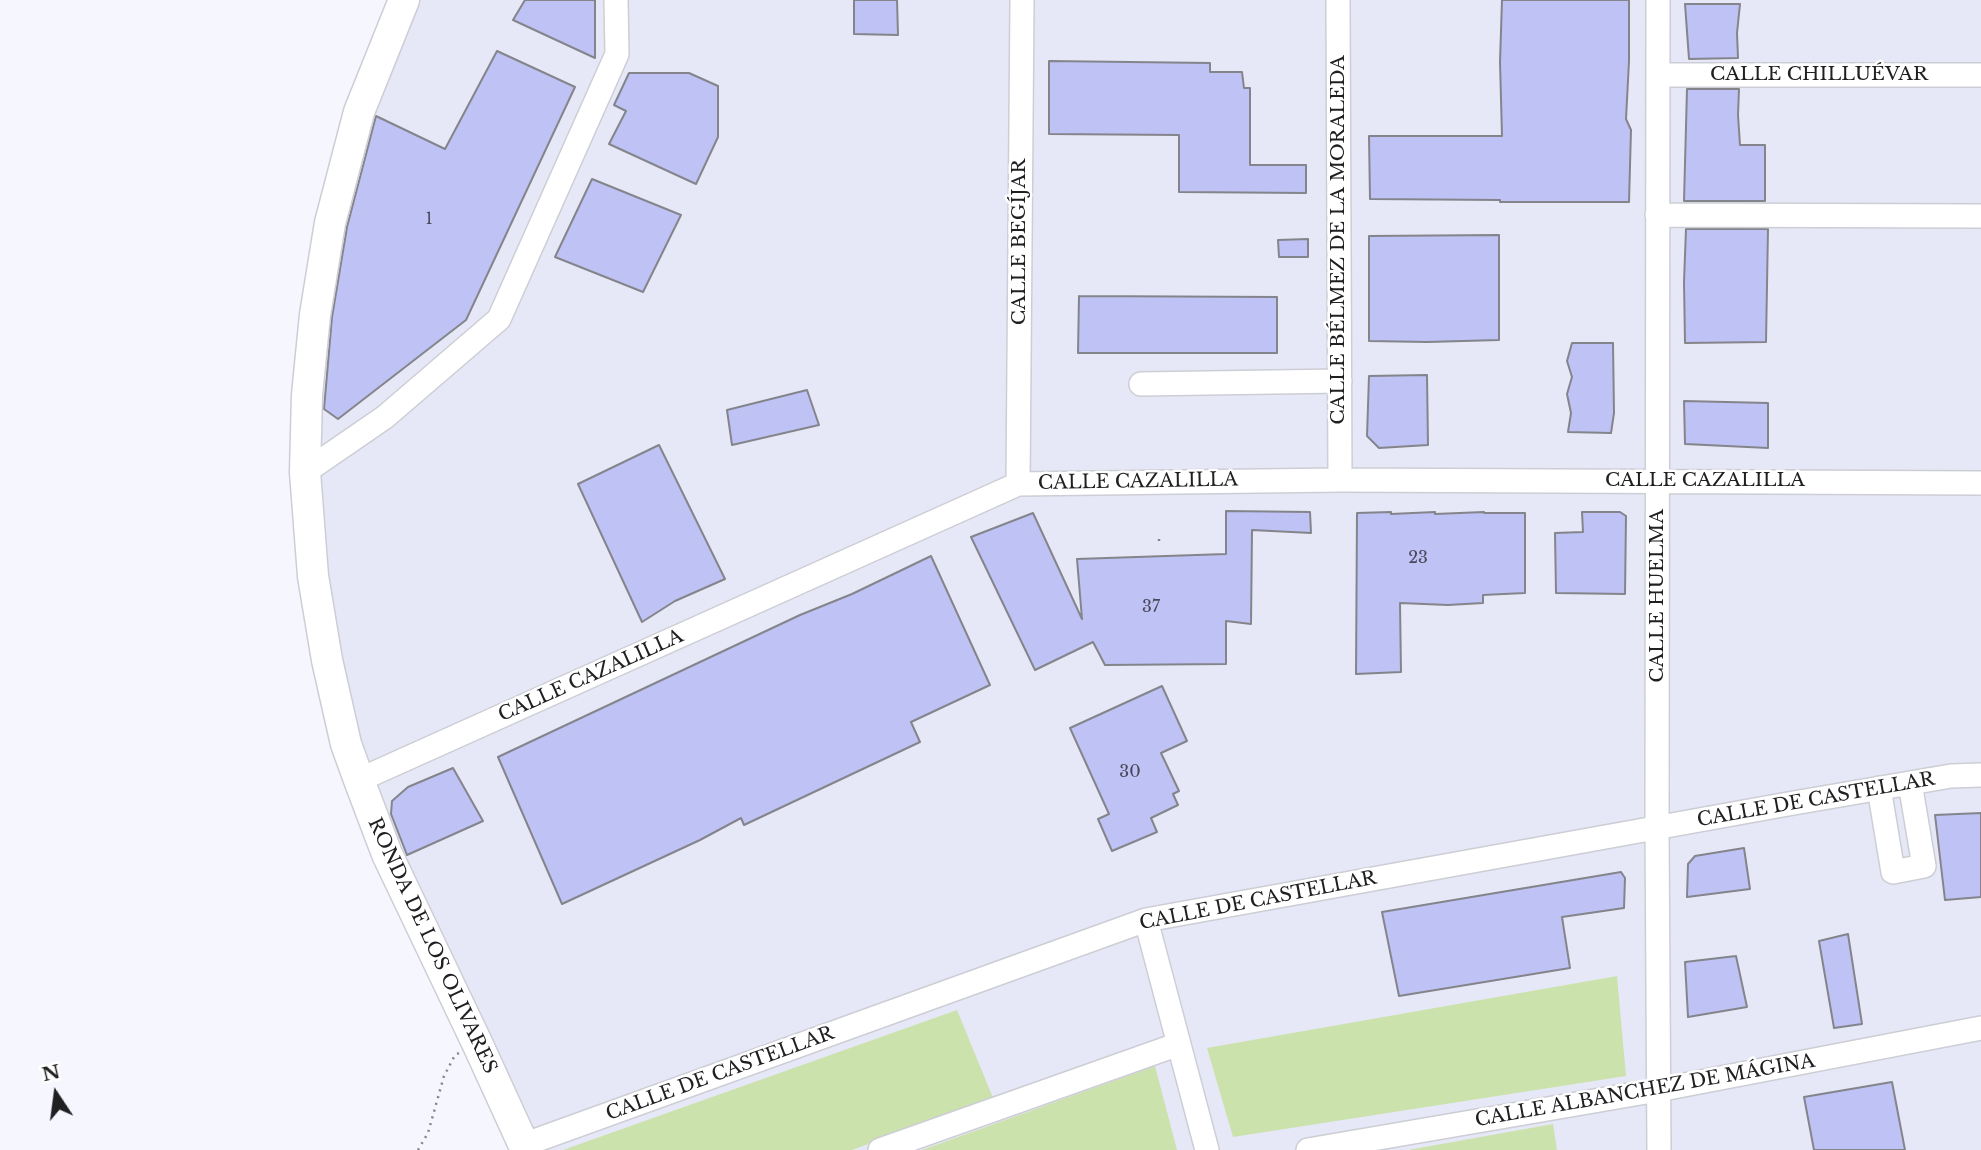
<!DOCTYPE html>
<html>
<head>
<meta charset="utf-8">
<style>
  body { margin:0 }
  #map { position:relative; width:1981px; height:1150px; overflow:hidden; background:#f5f6fe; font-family:"Libre Baskerville",serif }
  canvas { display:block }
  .north { position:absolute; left:21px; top:1059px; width:70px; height:70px; -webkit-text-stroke:5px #fff; paint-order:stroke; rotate:347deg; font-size:19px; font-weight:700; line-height:28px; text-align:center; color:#202023 }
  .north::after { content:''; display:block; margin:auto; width:24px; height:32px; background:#202023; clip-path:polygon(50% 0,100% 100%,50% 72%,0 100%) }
</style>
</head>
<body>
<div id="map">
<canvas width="1981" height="1150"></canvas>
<div class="north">N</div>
</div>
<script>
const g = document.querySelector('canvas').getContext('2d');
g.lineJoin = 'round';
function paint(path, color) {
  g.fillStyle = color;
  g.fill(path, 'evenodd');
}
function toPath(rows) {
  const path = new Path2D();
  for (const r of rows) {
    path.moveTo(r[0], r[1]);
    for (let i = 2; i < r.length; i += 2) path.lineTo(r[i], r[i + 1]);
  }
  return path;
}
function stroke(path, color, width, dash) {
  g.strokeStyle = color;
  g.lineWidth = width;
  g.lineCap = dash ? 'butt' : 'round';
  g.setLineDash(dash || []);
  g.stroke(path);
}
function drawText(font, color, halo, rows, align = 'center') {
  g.font = font + ' "Libre Baskerville",serif';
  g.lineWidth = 5;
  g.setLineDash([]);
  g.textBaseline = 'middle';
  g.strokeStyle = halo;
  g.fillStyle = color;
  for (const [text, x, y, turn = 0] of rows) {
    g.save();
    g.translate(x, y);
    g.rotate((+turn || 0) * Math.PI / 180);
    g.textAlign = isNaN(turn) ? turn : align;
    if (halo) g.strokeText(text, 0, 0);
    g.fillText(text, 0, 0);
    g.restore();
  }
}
const built = toPath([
  [405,0,1981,0,1981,1150,538,1150,374,795,310,548,333,186]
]);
const green = toPath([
  [1617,976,1626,1076,1233,1137,1207,1048],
  [957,1010,993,1098,852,1150,563,1150],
  [1155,1066,1177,1150,922,1150],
  [1553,1124,1557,1150,1408,1150]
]);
const building = toPath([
  [525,0,595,0,595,58,513,20,525,0],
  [854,0,897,0,898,35,854,34,854,0],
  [1502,0,1629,0,1629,61,1626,119,1631,130,1629,202,1500,202,1500,200,1370,199,1369,136,1502,136,1500,62,1502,0],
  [1685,4,1740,4,1737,33,1738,58,1689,59,1685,4],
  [497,51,575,87,466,320,338,419,324,409,332,317,347,227,376,116,445,149,497,51],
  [1049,61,1210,63,1210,72,1242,72,1244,88,1250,88,1250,165,1306,165,1306,193,1179,192,1179,135,1049,134,1049,61],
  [629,73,689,73,718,86,718,137,696,184,609,144,626,111,614,105,629,73],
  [1687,89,1739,89,1738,115,1740,145,1765,145,1765,201,1684,201,1687,89],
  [592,179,681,215,643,292,555,257,592,179],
  [1686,229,1768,229,1766,342,1685,343,1684,282,1686,229],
  [1499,235,1499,340,1427,342,1369,341,1369,236,1499,235],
  [1308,239,1308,257,1279,257,1278,240,1308,239],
  [1079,296,1277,297,1277,353,1078,353,1079,296],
  [1572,343,1613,343,1614,413,1611,433,1568,432,1571,413,1567,394,1572,377,1567,361,1572,343],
  [1427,375,1428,445,1379,448,1367,436,1369,376,1427,375],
  [807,390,819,425,732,445,727,410,807,390],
  [1684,401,1768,403,1768,448,1685,444,1684,401],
  [659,445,725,579,675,601,642,622,578,484,659,445],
  [1226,511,1310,512,1311,533,1252,530,1251,624,1226,621,1226,664,1105,665,1093,642,1035,670,971,537,1033,513,1082,619,1077,559,1226,554,1226,511],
  [1391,512,1391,514,1435,512,1435,514,1484,512,1484,513,1525,513,1525,593,1483,595,1483,603,1448,605,1400,603,1401,672,1356,674,1357,513,1391,512],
  [1582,512,1620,512,1626,516,1625,594,1556,593,1555,533,1583,532,1582,512],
  [931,556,990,685,911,722,920,742,744,825,741,818,700,840,562,904,498,757,800,615,852,594,931,556],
  [1162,686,1187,741,1161,753,1179,791,1173,794,1178,805,1151,818,1157,832,1112,851,1098,819,1109,814,1070,728,1162,686],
  [453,768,483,821,407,855,391,814,392,801,408,787,453,768],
  [1981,813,1981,897,1945,900,1935,815,1981,813],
  [1744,848,1750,889,1687,897,1688,864,1695,856,1744,848],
  [1621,872,1625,878,1624,908,1562,917,1570,968,1399,996,1382,912,1621,872],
  [1848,934,1862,1024,1834,1028,1819,941,1848,934],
  [1736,956,1747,1007,1688,1017,1685,962,1736,956],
  [1892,1082,1905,1150,1814,1150,1804,1097,1892,1082]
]);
const path = toPath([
  [1159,539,1159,546],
  [418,1150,428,1133,444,1076,455,1055,459,1053]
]);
const minor = toPath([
  [1338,0,1340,480],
  [1658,0,1657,828,1659,1150],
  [1658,75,1981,75],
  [1657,215,1981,216],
  [1141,384,1340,381],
  [305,472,385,417,499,319,617,54,616,0],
  [1018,484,1022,0],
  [359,780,1018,484,1340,480,1981,483],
  [1879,788,1893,872,1924,866,1910,783],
  [1146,920,1207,1150],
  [523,1145,1146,920,1788,804,1951,776,1981,775],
  [880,1150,1179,1044],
  [1308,1150,1658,1090,1981,1028]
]);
const major = toPath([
  [404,0,359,112,330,223,315,315,307,395,305,472,313,576,327,660,346,744,359,780,387,854,478,1045,526,1150]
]);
const numberNames = [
  ["1",429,219],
  ["23",1418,558],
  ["37",1151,607],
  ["30",1130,772]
];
const streetNames = [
  ["CALLE CHILLUÉVAR",1819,75],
  ["CALLE BÉLMEZ DE LA MORALEDA",1339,240,-90],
  ["CALLE BEGÍJAR",1020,242,-90],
  ["CALLE CAZALILLA",1705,481],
  ["CALLE CAZALILLA",1138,482,-1],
  ["CALLE HUELMA",1658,596,-90],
  ["CALLE CAZALILLA",591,676,-24],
  ["CALLE DE CASTELLAR",1816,800,-10],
  ["CALLE DE CASTELLAR",1258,901,-11],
  ["RONDA DE LOS OLIVARES",432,946,65],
  ["CALLE DE CASTELLAR",720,1074,-20],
  ["CALLE ALBANCHEZ DE MÁGINA",1645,1091,-10]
];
paint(built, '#e6e8f7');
paint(green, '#cce2ac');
paint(building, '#bfc2f5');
stroke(building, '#84858b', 2);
stroke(minor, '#cdced5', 26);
stroke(major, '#cdced5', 33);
stroke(path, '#85858b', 2.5, [2, 5]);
stroke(minor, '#fff', 23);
stroke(major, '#fff', 30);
drawText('16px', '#484858', null, numberNames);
drawText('19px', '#202023', '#fff', streetNames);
</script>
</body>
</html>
